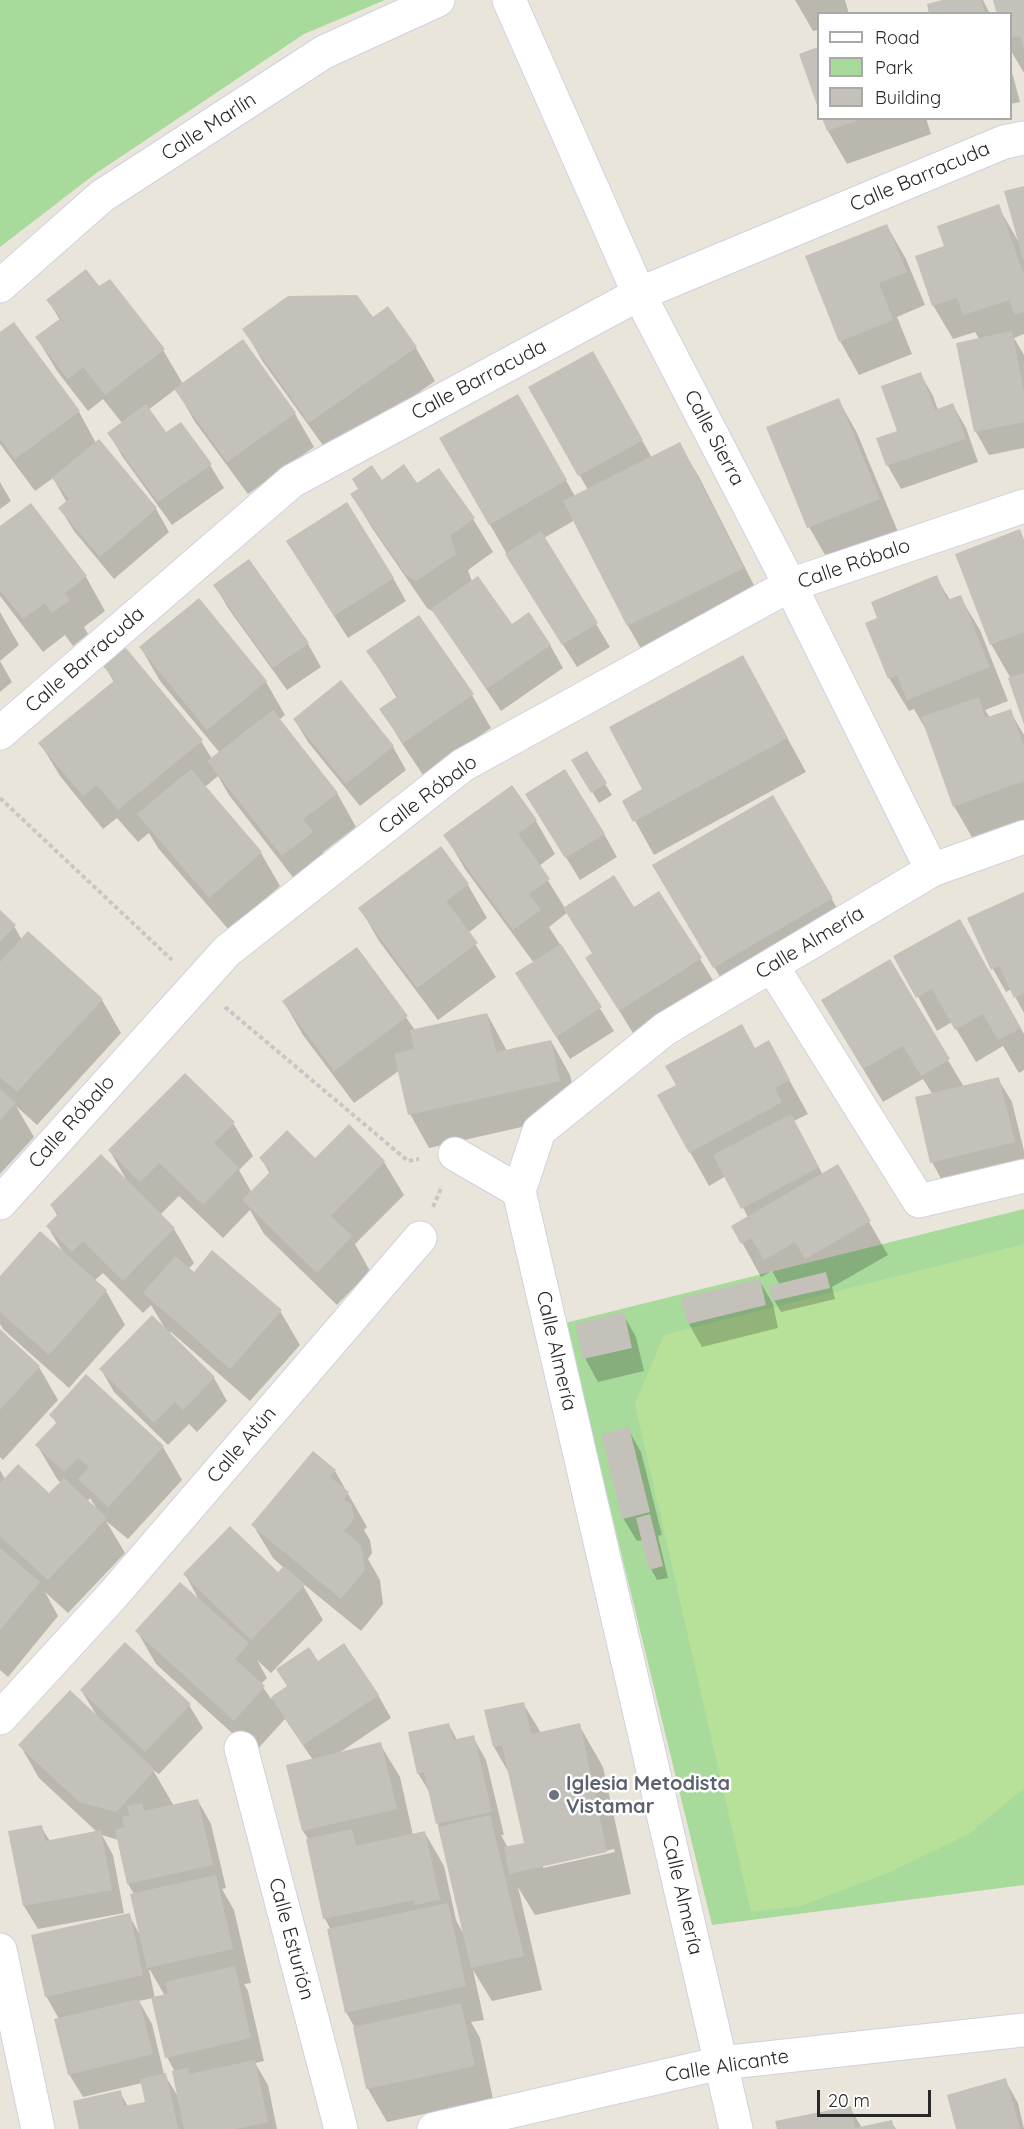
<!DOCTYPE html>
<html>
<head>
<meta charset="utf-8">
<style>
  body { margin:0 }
  #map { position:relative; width:1024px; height:2129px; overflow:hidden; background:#e9e5db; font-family:Quicksand,sans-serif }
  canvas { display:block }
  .legend { position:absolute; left:817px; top:12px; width:195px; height:108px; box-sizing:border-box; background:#fff; border:2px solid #a9a9a9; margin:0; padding:8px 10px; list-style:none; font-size:18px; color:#282828 }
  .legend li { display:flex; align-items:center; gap:12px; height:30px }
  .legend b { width:30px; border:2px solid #a9a9a9 }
  .scale { position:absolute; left:817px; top:2090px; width:114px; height:27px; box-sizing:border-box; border:3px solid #282828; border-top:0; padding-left:8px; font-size:18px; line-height:21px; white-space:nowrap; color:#282828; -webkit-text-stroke:4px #fff; paint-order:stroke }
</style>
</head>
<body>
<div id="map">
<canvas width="1024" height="2129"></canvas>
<ul class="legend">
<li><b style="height:8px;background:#fff"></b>Road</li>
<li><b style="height:16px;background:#a8da9c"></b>Park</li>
<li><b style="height:16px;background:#c4c1ba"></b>Building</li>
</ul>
<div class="scale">20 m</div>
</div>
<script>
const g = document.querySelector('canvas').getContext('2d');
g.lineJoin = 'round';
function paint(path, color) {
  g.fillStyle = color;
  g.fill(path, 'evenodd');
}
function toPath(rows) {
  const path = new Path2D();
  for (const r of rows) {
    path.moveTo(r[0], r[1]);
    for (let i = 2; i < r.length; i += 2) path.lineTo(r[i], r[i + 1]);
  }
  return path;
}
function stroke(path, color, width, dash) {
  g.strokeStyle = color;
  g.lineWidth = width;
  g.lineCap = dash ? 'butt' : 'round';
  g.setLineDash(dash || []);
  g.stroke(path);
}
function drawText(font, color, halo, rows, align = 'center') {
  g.font = font + ' Quicksand,sans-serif';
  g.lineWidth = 5;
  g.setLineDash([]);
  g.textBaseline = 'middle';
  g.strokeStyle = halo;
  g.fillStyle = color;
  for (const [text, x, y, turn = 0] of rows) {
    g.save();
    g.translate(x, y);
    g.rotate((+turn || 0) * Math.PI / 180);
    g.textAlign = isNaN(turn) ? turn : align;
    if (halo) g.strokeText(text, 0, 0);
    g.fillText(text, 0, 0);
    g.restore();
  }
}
const green = toPath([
  [0,0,385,0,304,34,95,174,0,247],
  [1024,1209,1024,1885,712,1925,565,1323]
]);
const pitch = toPath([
  [1024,1244,1024,1788,969,1834,890,1872,801,1906,751,1912,635,1404,664,1335]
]);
const shadow = toPath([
  [795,0,845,0,849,14,818,14,818,30,813,31],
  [948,0,983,0,990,14,931,14],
  [995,0,1024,0,1024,73,1010,49,1010,14],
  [818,49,818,105,801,55],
  [1010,65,1020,102,1010,104],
  [823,118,926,118,931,134,847,164,828,131],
  [1024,187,1024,334,1014,338,1024,355,1024,448,989,455,976,432,958,344,979,339,975,332,953,339,933,305,946,247,998,206,1018,241],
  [887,226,906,259,925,305,897,317,912,354,859,375,840,341],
  [109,281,163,350,183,384,243,341,295,414,314,447,248,494,195,422,176,389,148,410,165,434,210,465,224,488,172,525,122,456,109,433,122,423,103,399,88,411,57,371,37,338,60,320,48,300,99,288],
  [372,319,416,348,435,381,330,455,263,362,244,329],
  [13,324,79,412,96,443,99,441,156,509,169,532,114,579,74,531,60,508,67,503,53,478,35,491,0,444,0,333],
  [920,373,933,396,938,410,953,405,966,428,978,462,901,489,888,466,878,439,899,432],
  [612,386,652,458,679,444,699,477,762,601,647,659,628,626,575,520,544,538,610,647,577,667,520,577,441,439,517,396,575,496,588,490,530,387],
  [838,399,857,433,898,532,828,560,809,527],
  [0,482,11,501,0,509],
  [381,482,417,485,473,519,493,552,468,570,472,582,512,626,550,645,563,668,501,711,435,613,427,608,372,528,352,495],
  [30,505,86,577,105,611,84,627,88,634,73,646,65,635,43,652,0,596,0,528],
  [1019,531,1024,540,1024,721,1011,679,991,644],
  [301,564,393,578,406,601,348,638],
  [936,577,950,600,960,597,980,630,1008,701,985,710,990,718,1010,711,1024,735,1024,821,973,839,954,806,928,733,914,709,909,711,889,678,879,618],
  [215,585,308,644,321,667,287,690,228,608],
  [0,612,19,645,0,661],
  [141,648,266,682,285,715,279,720,337,793,356,827,323,852,331,867,302,889,229,795,218,776,205,787,261,853,280,886,229,930,158,848,149,833,138,842,117,818,103,829,60,776,40,743,114,682,105,667,201,741,212,759,220,753,160,681],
  [368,651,472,695,491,728,423,775,401,742,381,709,397,698],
  [0,661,12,682,0,692],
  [761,690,806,772,654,855,624,801,644,790],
  [294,719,393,747,406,770,360,806,308,742],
  [586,753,612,795,599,803,573,760],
  [512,787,536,821,555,854,539,866,565,908,634,909,700,959,720,992,639,1043,587,958,593,954,568,912,549,927,614,1031,570,1059,517,974,534,963,465,869,445,835],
  [772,797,851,932,734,1000,673,899],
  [541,817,604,834,617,857,580,880],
  [441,848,468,885,487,918,468,933,496,977,438,1020,379,941,360,908],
  [1024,893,1024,1013,1011,989,1006,992,993,969],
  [0,913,14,926,22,940,102,1000,121,1033,37,1125,16,1106,34,1137,0,1174],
  [357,949,415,1030,487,1014,507,1051,551,1041,570,1075,579,1114,429,1148,410,1114,400,1070,354,1103,303,1035,284,1002],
  [979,954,1024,1034,1024,1070,1019,1073,1003,1046,976,1062,952,1022,937,1031,896,957],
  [889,961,964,1087,998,1079,1012,1102,1024,1151,1024,1166,945,1186,932,1162,933,1095,923,1079,883,1102,842,1034],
  [755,1050,787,1076,808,1114,794,1121,823,1175,837,1166,888,1255,832,1287,835,1299,781,1312,774,1300,780,1285,772,1271,761,1277,733,1226,748,1217,726,1176,709,1186,690,1152],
  [233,1123,253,1156,239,1170,252,1193,270,1174,261,1158,315,1160,349,1127,384,1162,404,1195,355,1244,370,1271,337,1305,264,1234,250,1210,223,1238,179,1196,160,1215,174,1229,194,1263,188,1269,194,1274,280,1311,300,1345,250,1401,171,1332,169,1334,214,1378,227,1401,197,1432,189,1424,168,1445,114,1392,101,1369,166,1330,151,1305,143,1313,103,1273,94,1281,106,1291,125,1325,69,1388,4,1330,0,1324,0,1279,64,1254,48,1227,58,1217,52,1206,127,1181,110,1151],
  [759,1280,773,1304,778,1328,702,1347,689,1324],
  [623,1314,636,1337,644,1371,598,1382,585,1358],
  [0,1331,39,1367,58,1400,3,1460,0,1457],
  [51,1415,163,1447,182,1480,128,1539,106,1521,125,1553,68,1613,45,1592,58,1616,8,1677,0,1670,0,1470,5,1479,49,1495,61,1483,57,1479,37,1445,57,1424],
  [90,1498,98,1511,87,1502],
  [628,1429,641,1452,662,1535,658,1536,668,1578,657,1580,651,1569,643,1540,637,1541,623,1518],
  [335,1471,367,1527,364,1530,370,1540,372,1553,368,1559,380,1580,383,1604,361,1631,301,1582,323,1620,271,1673,257,1660,267,1678,261,1684,271,1699,318,1663,378,1695,391,1718,339,1753,380,1744,400,1777,413,1835,425,1833,444,1866,456,1920,464,1935,431,1795,418,1773,449,1725,457,1740,473,1737,486,1760,504,1835,501,1835,508,1848,525,1844,510,1775,494,1747,523,1703,541,1733,579,1725,603,1767,631,1894,535,1915,518,1887,542,1990,492,2001,473,1970,484,2020,471,2022,480,2038,493,2099,387,2122,368,2089,355,2028,346,2012,331,1930,325,1919,309,1840,303,1831,313,1760,285,1719,254,1753,156,1664,137,1631,199,1600,185,1574,278,1574,284,1568,273,1558,253,1525],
  [614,1849,615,1852,543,1868,543,1865],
  [81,1690,189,1705,203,1728,159,1774,153,1770,174,1806,198,1801,211,1824,226,1888,222,1889,234,1910,251,1983,244,1984,248,1991,264,2061,255,2063,268,2085,277,2129,81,2129,120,2092,128,2107,146,2103,142,2083,83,2097,69,2074,59,2019,46,1996,129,1915,140,1935,134,1894,128,1884,118,1840,102,1835,113,1855,124,1913,38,1929,24,1906,10,1832,41,1827,50,1841,97,1832,39,1778,20,1745,97,1716],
  [149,1970,150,1970,165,1996,155,1998],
  [153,1998,167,2057,175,2072,179,2098,164,2074,152,2024,139,2001],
  [1005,2080,1018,2103,1024,2129,958,2129],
  [850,2108,862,2128,891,2122,896,2129,778,2129]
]);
const building = toPath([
  [942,0,981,0,985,14,929,14,927,4],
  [993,0,1024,0,1024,50,1020,36,1010,38,1010,14,997,14],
  [818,47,818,108,799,54],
  [822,118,862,118,862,119,827,131],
  [1024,186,1024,259,1023,259,1004,191],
  [999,204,1024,275,1024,312,1015,315,1009,300,963,315,957,298,932,306,915,256,944,246,937,226],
  [887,224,907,272,879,283,893,320,839,342,805,256],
  [86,269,99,286,110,279,165,349,105,395,83,367,68,379,35,337,61,318,46,300],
  [357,295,373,317,388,306,417,347,309,423,242,329,288,296],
  [14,322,80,411,15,459,0,439,0,332],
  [1012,331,1024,392,1024,422,974,432,956,343],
  [243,339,296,413,227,462,174,389],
  [593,351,643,440,578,476,528,387],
  [921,372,935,410,953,403,966,439,886,466,876,438,897,431,881,386],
  [518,394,567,480,489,525,439,438],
  [839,398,880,499,807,528,766,427],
  [146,404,166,432,181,422,212,464,158,502,107,433],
  [99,439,157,508,100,557,58,508,69,499,52,478],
  [680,442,744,568,627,626,563,501],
  [404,464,417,483,439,468,475,518,450,536,456,554,416,581,406,575,350,494,358,489,352,479,372,465,382,480],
  [347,502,394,578,334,616,286,541],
  [31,503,87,576,65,593,70,600,52,613,45,603,23,619,0,590,0,526],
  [1020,529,1024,540,1024,632,990,645,955,554],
  [541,531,598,623,562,645,505,554],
  [249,559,309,643,273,668,213,585],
  [937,575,947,600,961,595,990,667,907,700,897,675,888,679,865,623,877,618,871,602],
  [478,576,512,624,529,612,551,645,486,689,431,609],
  [199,598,267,681,207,730,139,647],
  [419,615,474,694,403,743,379,709,398,696,366,651],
  [125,647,203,740,118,810,97,785,83,796,38,743,115,680,103,666],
  [743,655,788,738,633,822,622,801,642,789,609,727],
  [1024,673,1024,725,1008,678],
  [341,680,394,746,346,784,293,719],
  [979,697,985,718,1011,709,1024,747,1024,781,953,807,921,717],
  [273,710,338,793,303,819,313,832,282,856,207,761],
  [587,751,607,783,591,793,571,760],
  [191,769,262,852,209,898,137,814],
  [565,769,605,834,565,858,525,794],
  [512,785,537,820,518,834,550,879,529,894,541,910,513,930,443,835],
  [773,795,833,898,713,968,652,865],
  [441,846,469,884,446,901,478,943,417,988,358,908],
  [614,875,634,907,659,891,702,958,619,1011,585,958,592,953,563,908],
  [1024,892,1024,993,1014,998,999,966,991,970,967,918],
  [0,910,16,925,0,942],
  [960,919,1021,1028,998,1040,983,1014,955,1030,932,989,916,998,893,956],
  [28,931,103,999,17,1092,0,1077,0,962],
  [561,944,602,1007,556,1037,515,973],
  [357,947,408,1016,334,1071,282,1001],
  [890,959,950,1059,921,1076,903,1046,863,1069,821,1000],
  [487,1013,496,1052,551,1040,560,1081,408,1115,394,1054,414,1049,410,1030],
  [742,1024,755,1048,769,1040,790,1080,775,1088,782,1102,689,1153,657,1095,676,1085,665,1066],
  [185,1073,235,1122,214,1143,239,1168,203,1205,159,1163,140,1182,108,1150],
  [999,1077,1015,1142,930,1163,915,1097],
  [0,1089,16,1103,0,1120],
  [791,1114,819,1167,741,1209,713,1155],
  [349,1124,385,1161,331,1216,352,1236,317,1273,242,1200,271,1171,259,1158,287,1130,315,1158],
  [101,1154,175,1228,123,1281,83,1241,72,1252,46,1226,58,1214,50,1205],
  [838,1164,871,1221,805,1259,795,1242,764,1260,751,1238,741,1244,731,1226],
  [40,1231,107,1290,49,1355,0,1312,0,1276],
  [212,1250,282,1310,230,1369,143,1293,175,1256,194,1272],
  [826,1272,830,1288,773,1301,769,1286],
  [760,1279,766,1305,688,1324,681,1298],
  [624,1312,632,1348,583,1359,575,1324],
  [152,1315,215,1377,183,1410,175,1402,154,1423,99,1369],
  [0,1329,40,1366,0,1410],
  [86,1374,164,1446,108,1507,78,1479,89,1467,78,1458,64,1472,35,1445,57,1422,49,1415],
  [629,1427,650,1512,622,1519,601,1434],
  [313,1451,336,1470,330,1477,349,1492,344,1499,352,1505,354,1519,344,1531,361,1545,365,1570,341,1599,251,1525],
  [18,1464,49,1493,64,1478,107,1518,48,1580,0,1536,0,1483],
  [650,1514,663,1566,649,1570,636,1518],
  [230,1526,278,1572,284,1566,305,1585,251,1640,183,1574],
  [0,1548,40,1582,0,1630],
  [180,1582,249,1643,235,1659,265,1686,234,1721,135,1631],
  [125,1642,191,1704,145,1752,80,1690],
  [344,1643,379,1695,303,1745,271,1697,287,1686,276,1669,309,1647,318,1661],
  [70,1690,155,1770,116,1812,79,1802,18,1745],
  [524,1702,531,1734,580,1723,607,1852,509,1874,504,1847,524,1843,502,1745,493,1747,484,1710],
  [449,1723,453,1740,474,1735,492,1812,436,1824,424,1772,417,1774,408,1732],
  [381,1742,397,1809,302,1831,286,1765],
  [198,1799,213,1865,127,1884,115,1830,125,1827,122,1817,130,1815,127,1806,142,1803,144,1811],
  [490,1815,524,1956,471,1968,438,1827],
  [42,1825,45,1841,101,1830,112,1890,23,1906,8,1831],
  [352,1829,356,1846,425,1831,440,1900,414,1905,414,1900,323,1919,306,1839],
  [216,1875,233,1949,147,1968,130,1894],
  [448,1903,466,1986,345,2013,327,1929],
  [130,1913,143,1975,45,1997,31,1935],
  [235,1966,251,2038,165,2058,151,1997,168,1994,165,1982],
  [139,1999,153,2054,68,2075,54,2019],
  [461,2003,475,2066,366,2089,353,2027],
  [255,2060,268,2122,235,2129,184,2129,172,2071,188,2068,189,2074],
  [166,2073,178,2129,79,2129,73,2101,121,2090,124,2106,145,2102,140,2079],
  [1006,2078,1020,2129,956,2129,947,2095],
  [851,2106,855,2128,892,2120,894,2129,777,2129,775,2121]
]);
const path = toPath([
  [0,798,172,960],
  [225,1007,408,1161,419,1159],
  [433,1207,442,1186]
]);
const minor = toPath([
  [509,0,639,294,790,585,932,870],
  [0,286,102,196,324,52,438,0],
  [0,733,292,481,639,294,1004,142,1024,138],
  [772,966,919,1201,1024,1176],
  [455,1154,519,1191],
  [0,1203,227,951,463,765,790,585,1024,506],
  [0,1718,112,1596,420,1238],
  [241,1748,341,2129],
  [0,1950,38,2129],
  [434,2129,721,2063,1024,2030],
  [736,2129,519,1191,539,1131,665,1029,932,870,1024,837]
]);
const markers = [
  [554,1795,6,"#6b7280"]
];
const streetNames = [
  ["Calle Marlín",209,127,-33],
  ["Calle Barracuda",920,177,-23],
  ["Calle Barracuda",479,380,-28],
  ["Calle Sierra",714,438,62],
  ["Calle Róbalo",854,564,-19],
  ["Calle Barracuda",85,660,-41],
  ["Calle Róbalo",428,795,-37],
  ["Calle Almería",810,943,-31],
  ["Calle Róbalo",72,1122,-48],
  ["Calle Almería",556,1351,77],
  ["Calle Atún",242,1445,-49],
  ["Calle Almería",682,1895,77],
  ["Calle Esturión",291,1939,75],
  ["Calle Alicante",727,2066,-9]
];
const worshipNames = [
  ["Iglesia Metodista",566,1784],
  ["Vistamar",566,1807]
];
paint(green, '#a8da9c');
paint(pitch, '#b7e199');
paint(shadow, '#0003');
paint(building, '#c4c1ba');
stroke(minor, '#d0d1df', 35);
stroke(path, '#c7c7c7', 4, [4.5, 3]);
stroke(minor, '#fff', 33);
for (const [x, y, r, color] of markers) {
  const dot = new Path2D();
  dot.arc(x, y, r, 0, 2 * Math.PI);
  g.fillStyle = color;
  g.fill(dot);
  stroke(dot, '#fff', 2);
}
drawText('20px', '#282828', '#fff', streetNames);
drawText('bold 20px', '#5b616d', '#fff', worshipNames, 'left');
</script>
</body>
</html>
